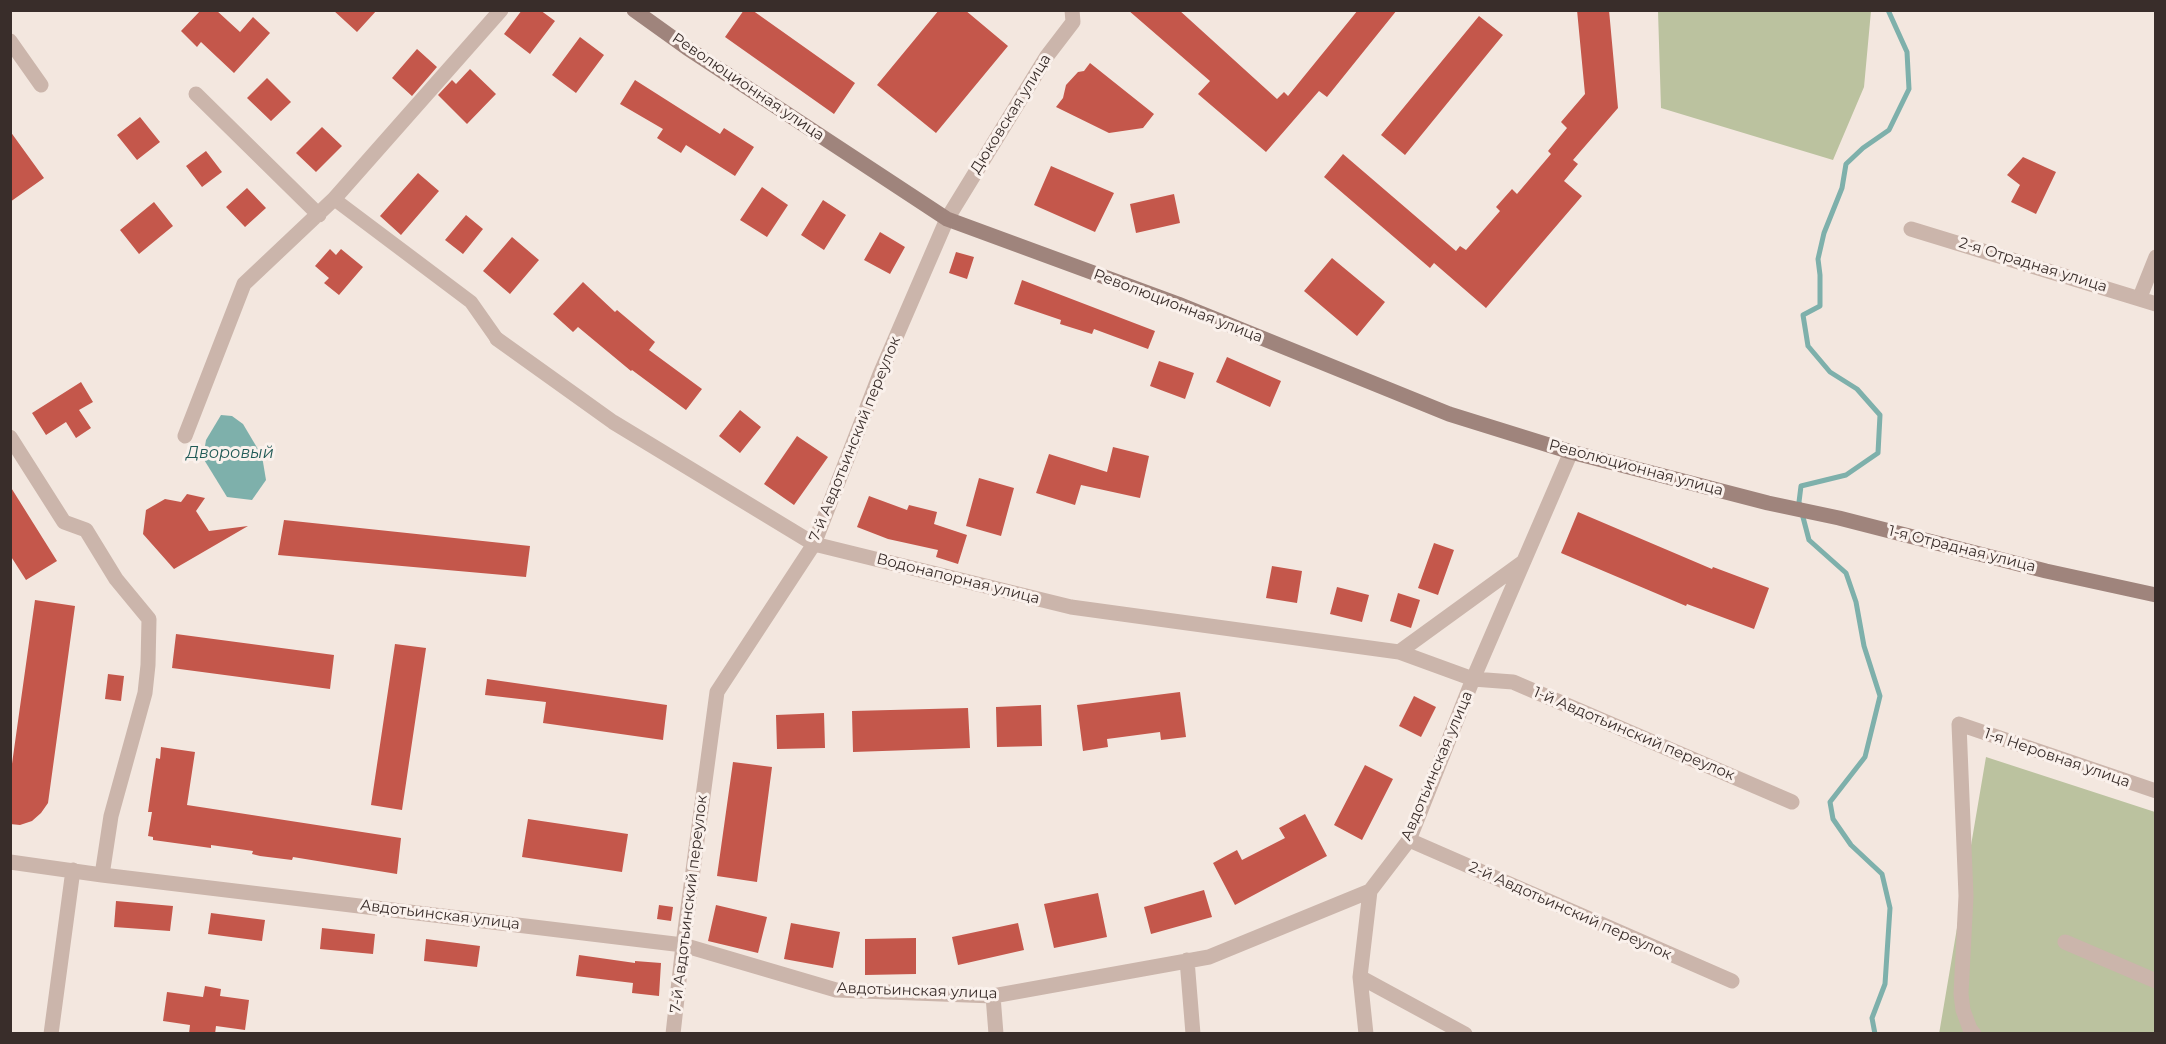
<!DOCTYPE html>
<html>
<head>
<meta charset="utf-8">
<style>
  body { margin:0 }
  #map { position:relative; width:2166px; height:1044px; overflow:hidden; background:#f3e7df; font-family:Montserrat,sans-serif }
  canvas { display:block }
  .frame { position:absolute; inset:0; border:12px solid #392d2a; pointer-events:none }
</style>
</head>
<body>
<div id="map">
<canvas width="2166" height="1044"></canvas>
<div class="frame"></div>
</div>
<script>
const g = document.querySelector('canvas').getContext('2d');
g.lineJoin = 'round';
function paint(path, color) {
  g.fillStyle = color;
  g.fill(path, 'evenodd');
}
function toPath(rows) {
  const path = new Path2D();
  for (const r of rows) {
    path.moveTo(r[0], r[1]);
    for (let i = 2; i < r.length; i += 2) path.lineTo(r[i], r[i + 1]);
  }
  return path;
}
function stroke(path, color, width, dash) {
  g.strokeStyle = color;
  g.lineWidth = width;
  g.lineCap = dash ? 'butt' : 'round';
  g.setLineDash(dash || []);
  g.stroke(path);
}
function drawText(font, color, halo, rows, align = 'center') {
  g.font = font + ' Montserrat,sans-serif';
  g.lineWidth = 6;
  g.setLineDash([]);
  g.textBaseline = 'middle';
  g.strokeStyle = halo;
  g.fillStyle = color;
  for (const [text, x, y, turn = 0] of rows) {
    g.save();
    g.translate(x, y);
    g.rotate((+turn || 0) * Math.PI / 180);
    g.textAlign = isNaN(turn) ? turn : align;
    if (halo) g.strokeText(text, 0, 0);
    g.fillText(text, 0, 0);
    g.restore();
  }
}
const green = toPath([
  [1658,11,1871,11,1864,87,1833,160,1661,108],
  [1986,757,2155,812,2155,1033,1939,1034]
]);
const water = toPath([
  [221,415,232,416,243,424,262,456,266,480,252,500,227,497,203,458,206,440]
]);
const stream = toPath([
  [1875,1034,1872,1018,1885,984,1890,908,1882,874,1851,845,1833,819,1830,802,1865,757,1880,696,1864,646,1856,602,1846,573,1809,540,1799,502,1801,486,1846,475,1878,453,1880,415,1857,389,1830,372,1808,346,1803,315,1820,306,1820,275,1818,259,1824,233,1842,188,1846,164,1863,148,1889,130,1909,89,1907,52,1888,10]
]);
const building = toPath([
  [201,10,216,10,240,32,253,17,270,33,234,73,201,42,197,47,181,31],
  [333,10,377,10,357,32],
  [522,10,540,10,555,21,530,54,504,34],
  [744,10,752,10,855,83,834,114,725,37],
  [939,10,965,10,1008,46,936,133,877,85],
  [1128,10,1179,10,1277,99,1284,92,1288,96,1358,10,1397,10,1327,97,1319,91,1266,152,1198,94,1210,81],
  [1577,10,1609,10,1618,108,1573,160,1578,164,1564,181,1582,196,1486,308,1434,263,1430,268,1324,177,1343,154,1456,251,1460,246,1466,250,1500,211,1496,207,1512,189,1517,194,1551,154,1548,151,1567,128,1561,122,1585,94],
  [1479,16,1503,35,1405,155,1381,135],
  [580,37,604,55,576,93,552,75],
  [417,49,437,67,412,96,392,78],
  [1090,63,1154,114,1143,128,1109,133,1056,107,1063,98,1066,85,1078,72,1084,71],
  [470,69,496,94,467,124,438,95,452,80,456,84],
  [267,78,291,102,271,121,247,98],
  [635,80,720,134,724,128,754,147,735,176,686,145,681,153,657,138,663,129,620,104],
  [140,117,160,142,137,160,117,135],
  [322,127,342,146,316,172,296,153],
  [10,131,44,178,10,202],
  [206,151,222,172,202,187,186,166],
  [2023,157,2056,172,2036,214,2011,202,2020,185,2007,175],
  [1051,166,1114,193,1095,232,1034,205],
  [418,173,439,191,401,235,380,216],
  [762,187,788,205,767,237,740,220],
  [247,188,266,208,245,227,226,207],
  [1174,194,1180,223,1136,233,1130,204],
  [823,200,846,215,824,250,801,235],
  [154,202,173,226,139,254,120,230],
  [466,215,483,229,463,254,445,240],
  [880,232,905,247,890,274,864,260],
  [512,237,539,260,510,294,483,271],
  [330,249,336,255,341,249,363,267,339,295,324,283,329,278,315,266],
  [956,252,974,257,967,279,949,273],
  [1332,258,1385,302,1357,336,1304,291],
  [1022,280,1155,331,1148,349,1094,329,1092,334,1060,324,1061,320,1014,304],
  [583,282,615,312,617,310,655,342,649,350,702,389,686,410,632,370,631,371,578,327,573,332,553,314],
  [1227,357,1281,381,1270,407,1216,382],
  [1159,361,1194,373,1185,399,1150,386],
  [81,382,93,402,79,410,91,428,76,438,66,422,46,435,32,413],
  [740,410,761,427,740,453,719,436],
  [797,436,828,457,794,505,764,484],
  [1113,447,1149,456,1140,498,1081,485,1075,505,1036,493,1049,454,1107,472],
  [979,478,1014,488,1001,536,966,526],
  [10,486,57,561,26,580,10,555],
  [187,494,205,498,196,511,209,531,248,526,174,569,143,534,146,510,165,499,181,502],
  [869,496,907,510,909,505,937,512,934,524,967,535,958,564,936,557,938,550,888,539,857,527],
  [1578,512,1712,569,1713,567,1769,588,1754,629,1687,604,1686,606,1561,553],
  [284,520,530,546,526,577,278,555],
  [1434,543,1454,550,1438,595,1418,588],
  [1272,566,1302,571,1297,603,1266,598],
  [1337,587,1369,595,1362,622,1330,614],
  [1398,593,1420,600,1411,628,1390,621],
  [35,600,75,606,48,803,41,813,32,821,20,825,10,824,10,778],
  [176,634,334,655,330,689,172,668],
  [395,644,426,648,402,810,371,805],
  [108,674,124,676,121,701,105,699],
  [487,679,667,705,663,740,543,723,546,702,485,695],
  [1180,692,1186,737,1161,740,1160,732,1107,739,1108,747,1083,751,1077,705],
  [1414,696,1436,707,1421,737,1399,726],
  [1041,705,1042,746,997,747,996,707],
  [968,708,970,748,853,752,852,711],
  [824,713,825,748,777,749,776,715],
  [161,747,195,752,187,805,401,838,397,874,293,857,292,860,260,856,252,854,253,851,211,845,211,848,153,840,153,837,148,836,152,812,148,812,156,758,160,759],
  [733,762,772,767,757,882,717,876],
  [1365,765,1393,779,1362,840,1334,825],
  [1305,814,1327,856,1235,905,1213,863,1237,850,1242,860,1285,838,1279,828],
  [528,819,628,834,622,872,522,857],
  [1204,890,1212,917,1151,934,1144,907],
  [1098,893,1107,937,1054,948,1044,904],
  [116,901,173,906,170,931,114,927],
  [659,905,673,907,671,921,657,919],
  [716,905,767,917,758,953,708,941],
  [211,913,265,920,262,941,208,934],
  [791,923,840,932,833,968,784,959],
  [1018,923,1024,950,958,965,952,937],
  [322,928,375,934,373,954,320,949],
  [916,938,916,974,865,975,865,939],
  [426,939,480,946,477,967,424,961],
  [579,955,635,963,635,961,661,963,659,996,632,993,633,983,576,976],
  [205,986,221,989,220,996,249,1000,245,1030,216,1026,215,1034,189,1034,190,1025,163,1021,167,992,203,997]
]);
const pedestrian = toPath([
  [334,199,471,302,497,339]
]);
const minor = toPath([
  [10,41,41,85],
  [196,94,319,215],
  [1911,229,2156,304],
  [2140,297,2156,257],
  [497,339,613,422,814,544,1071,607,1399,652,1473,679,1513,682,1792,802],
  [185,436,244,284,334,199,501,10],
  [10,437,64,522,86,530,116,579,149,619,148,665,145,693,111,816,102,875],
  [1399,652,1523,562],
  [1409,840,1732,981],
  [10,862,102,875,683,945,836,990,993,996,1209,957,1370,891,1409,840,1473,679,1571,452],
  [2065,942,2156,981],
  [1187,960,1193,1034],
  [1360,977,1465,1034],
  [993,996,996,1034],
  [51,1034,73,870],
  [673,1034,683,945,717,692,814,544,880,374,947,219],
  [1366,1034,1360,977,1370,891],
  [1974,1034,1970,1029,1963,1010,1961,994,1966,896,1959,724,2156,791]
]);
const tertiary = toPath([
  [947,219,1047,56,1073,22,1072,10]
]);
const secondary = toPath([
  [634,10,687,48,947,219,1178,304,1449,414,1571,452,1768,503,1839,518,2046,571,2156,595]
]);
const streetNames = [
  ["Революционная улица",748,87,34],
  ["Дюковская улица",1011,114,-58],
  ["2-я Отрадная улица",2033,265,17],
  ["Революционная улица",1178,306,21],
  ["7-й Авдотьинский переулок",855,439,-68],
  ["Революционная улица",1636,468,15],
  ["1-я Отрадная улица",1962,549,14],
  ["Водонапорная улица",958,579,14],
  ["1-й Авдотьинский переулок",1634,734,23],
  ["1-я Неровная улица",2057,758,19],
  ["Авдотьинская улица",1437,766,-67],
  ["7-й Авдотьинский переулок",689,904,-83],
  ["2-й Авдотьинский переулок",1570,911,24],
  ["Авдотьинская улица",440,915,7],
  ["Авдотьинская улица",917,991,2]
];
const waterNames = [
  ["Дворовый",230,453]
];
paint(green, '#bbc29f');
paint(water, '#7eb0ab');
stroke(stream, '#7eb0ab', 5);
paint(building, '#c4574b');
stroke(pedestrian, '#cbb5ab', 14);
stroke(minor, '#cbb5ab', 15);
stroke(tertiary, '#cbb5ab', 15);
stroke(secondary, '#9f847c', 15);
drawText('15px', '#392d2a', '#faf1ec', streetNames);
drawText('italic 16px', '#205a56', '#faf1ec', waterNames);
</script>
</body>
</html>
